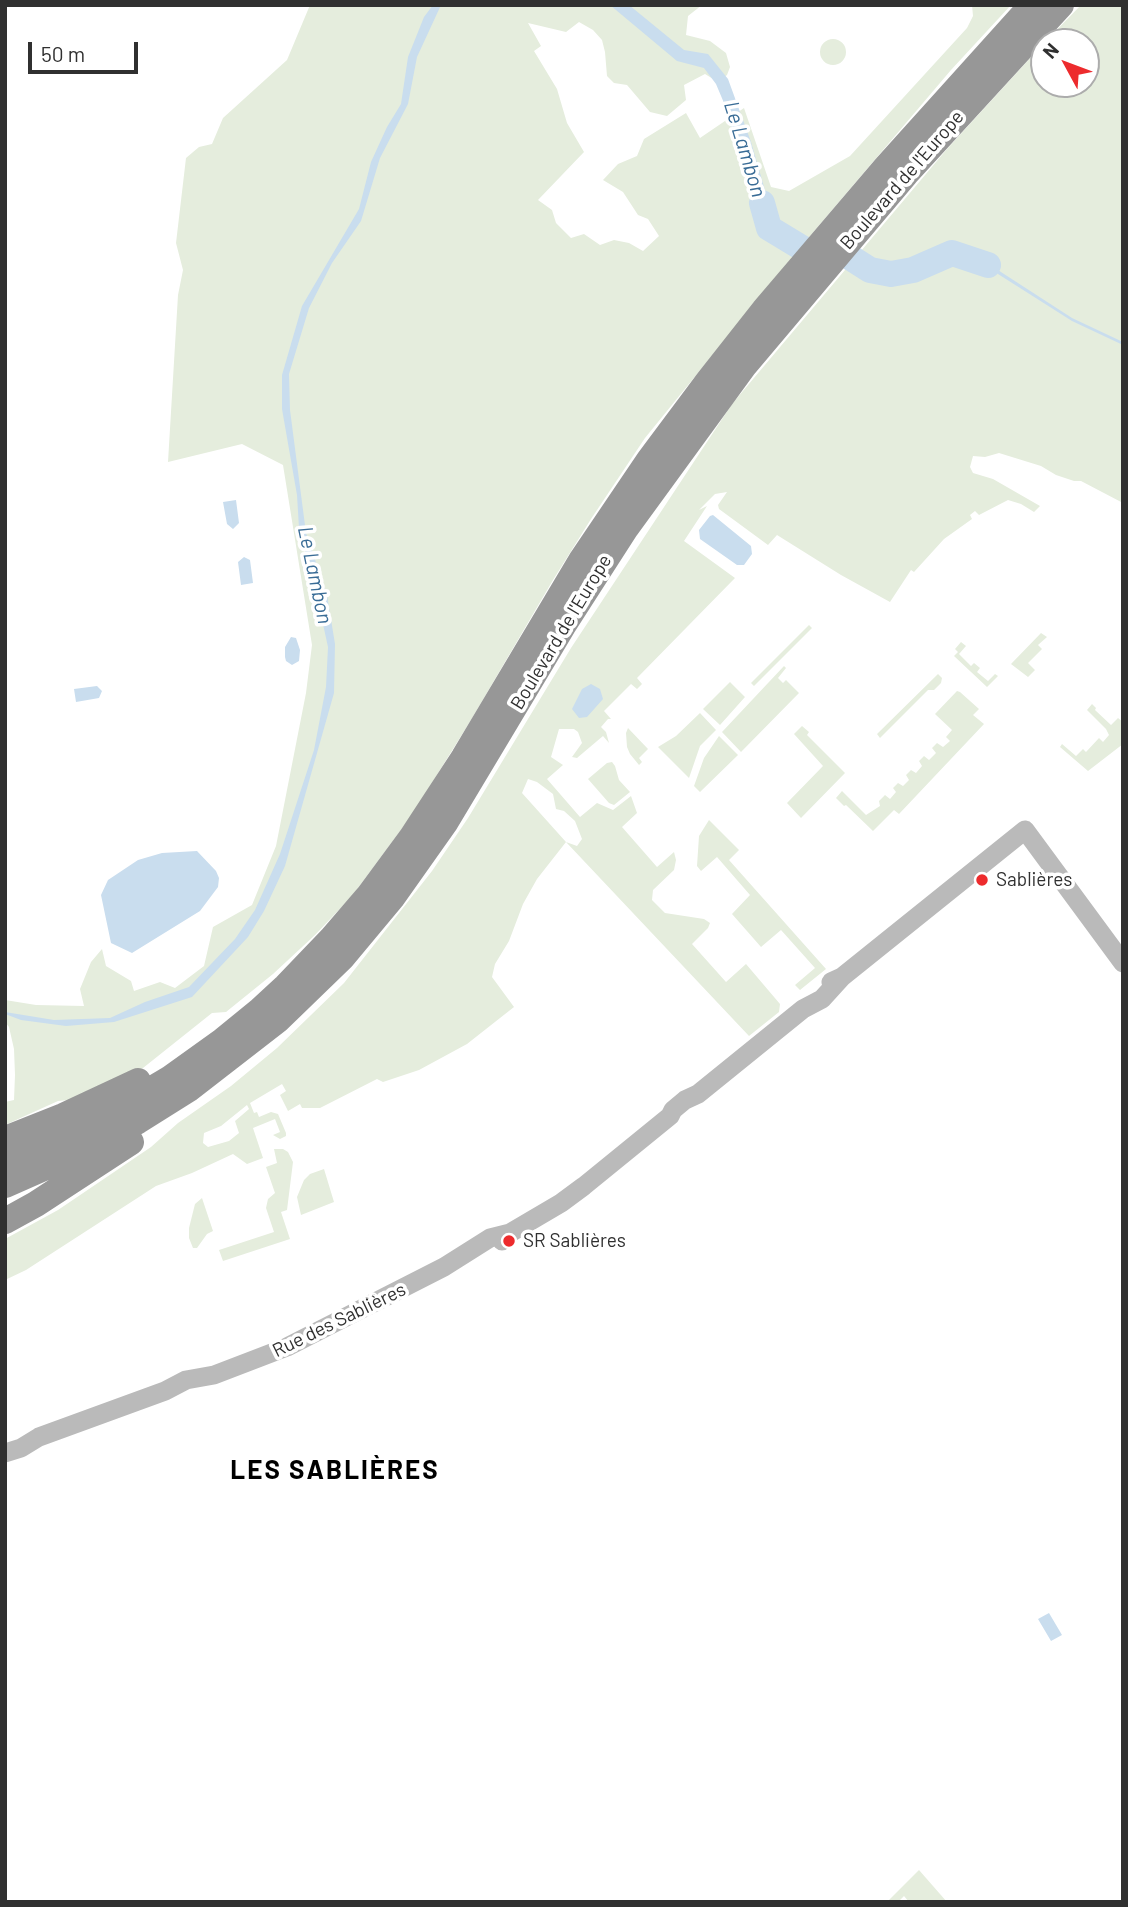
<!DOCTYPE html>
<html>
<head>
<meta charset="utf-8">
<style>
  body { margin:0 }
  #map { position:relative; width:1128px; height:1907px; overflow:hidden; background:#fff; font-family:Barlow,sans-serif }
  canvas { display:block }
  .frame { position:absolute; inset:0; border:7px solid #303030; pointer-events:none }
  .north { position:absolute; left:1030px; top:28px; width:70px; height:70px; box-sizing:border-box; background:#fff; border:2px solid #acacac; border-radius:50%; rotate:311deg; font-size:19px; font-weight:700; line-height:28px; text-align:center; color:#303030 }
  .north::after { content:''; display:block; margin:auto; width:24px; height:32px; background:#ed2b2d; clip-path:polygon(50% 0,100% 100%,50% 72%,0 100%) }
  .scale { position:absolute; left:28px; top:42px; width:110px; height:32px; box-sizing:border-box; border:4px solid #303030; border-top:0; padding-left:9px; font-size:21px; line-height:24px; white-space:nowrap; color:#303030; -webkit-text-stroke:5px #fff; paint-order:stroke }
</style>
</head>
<body>
<div id="map">
<canvas width="1128" height="1907"></canvas>
<div class="frame"></div>
<div class="north">N</div>
<div class="scale">50 m</div>
</div>
<script>
const g = document.querySelector('canvas').getContext('2d');
g.lineJoin = 'round';
function paint(path, color) {
  g.fillStyle = color;
  g.fill(path, 'evenodd');
}
function toPath(rows) {
  const path = new Path2D();
  for (const r of rows) {
    if (r.length === 3) {
      path.moveTo(r[0] + r[2], r[1]);
      path.arc(r[0], r[1], r[2], 0, 2 * Math.PI);
      continue;
    }
    path.moveTo(r[0], r[1]);
    for (let i = 2; i < r.length; i += 2) path.lineTo(r[i], r[i + 1]);
  }
  return path;
}
function stroke(path, color, width, dash) {
  g.strokeStyle = color;
  g.lineWidth = width;
  g.lineCap = dash ? 'butt' : 'round';
  g.setLineDash(dash || []);
  g.stroke(path);
}
function drawText(font, color, halo, rows, align = 'center') {
  g.font = font + ' Barlow,sans-serif';
  g.lineWidth = 7;
  g.setLineDash([]);
  g.textBaseline = 'middle';
  g.strokeStyle = halo;
  g.fillStyle = color;
  for (const [text, x, y, turn = 0] of rows) {
    g.save();
    g.translate(x, y);
    g.rotate((+turn || 0) * Math.PI / 180);
    g.textAlign = isNaN(turn) ? turn : align;
    if (halo) g.strokeText(text, 0, 0);
    g.fillText(text, 0, 0);
    g.restore();
  }
}
const green = toPath([
  [310,5,702,5,688,16,686,35,710,41,726,53,730,67,727,75,718,82,705,74,684,85,686,100,667,116,650,112,627,85,614,83,607,76,605,52,602,40,593,30,579,22,566,32,528,23,541,46,534,51,557,89,567,123,584,152,538,200,552,210,556,223,571,238,584,234,600,245,614,240,629,243,643,251,659,236,648,219,638,215,623,192,603,180,618,164,637,156,644,139,686,113,700,138,744,108,771,187,789,191,850,156,967,28,973,16,972,5,1011,5,951,70,793,256,645,438,591,519,553,580,471,720,412,815,352,896,315,935,273,974,226,1012,212,1013,143,1068,116,1084,80,1099,58,1101,5,1125,5,1102,14,1100,15,1075,14,1049,9,1027,5,1022,5,1000,36,1005,84,1006,80,989,91,962,102,949,106,966,131,981,134,991,160,982,175,988,204,966,213,927,252,905,276,846,306,693,312,645,283,465,242,444,168,462,178,295,183,270,176,243,186,158,199,147,212,144,223,118,287,60],
  [1081,5,1123,5,1123,503,1081,481,1074,481,1056,475,1041,466,999,453,985,457,973,456,970,467,973,473,993,479,1040,506,1034,512,1021,504,1008,500,979,515,975,511,970,515,972,519,944,539,914,572,911,570,890,602,841,575,777,535,768,545,719,509,718,505,727,492,715,494,699,510,707,506,684,541,735,578,637,678,642,684,637,689,631,684,604,711,611,719,608,719,601,727,606,732,609,743,603,736,577,758,572,757,582,743,578,732,574,729,559,729,551,757,563,765,547,779,580,817,597,803,613,810,631,796,637,813,622,827,657,867,674,852,676,860,674,870,653,890,652,900,665,913,704,919,710,923,708,928,692,944,726,982,746,964,780,1004,779,1012,749,1036,566,842,537,879,523,904,509,941,495,964,492,977,514,1007,467,1044,419,1070,383,1082,377,1079,320,1108,302,1108,300,1104,288,1111,280,1095,286,1091,282,1084,250,1103,254,1113,257,1112,259,1117,271,1112,278,1114,286,1133,286,1136,280,1139,273,1135,280,1132,275,1119,253,1128,263,1158,247,1164,233,1154,192,1173,156,1186,26,1270,5,1280,5,1239,58,1210,151,1147,178,1123,231,1086,277,1048,344,983,432,871,468,818,571,648,732,404,947,149,1044,43,1044,84,1086,84,1086,42,1045,42],
  [528,779,537,782,553,794,556,809,564,811,575,821,582,839,577,846,566,842,522,793],
  [247,1105,249,1109,235,1121,239,1133,229,1141,208,1147,203,1143,204,1133,221,1126],
  [833,52,13],
  [809,625,812,628,754,686,751,683],
  [1041,633,1047,637,1038,645,1042,649,1028,663,1035,670,1028,677,1011,664],
  [961,642,966,646,959,654,971,666,974,663,980,668,977,672,988,681,995,674,998,676,987,687,954,656,958,652,955,649],
  [784,666,786,668,778,678,783,683,786,680,799,693,741,752,722,732],
  [938,674,942,678,941,683,934,690,928,690,880,738,877,734],
  [730,682,745,697,720,725,703,709],
  [957,691,960,692,979,709,973,715,984,724,899,814,894,810,873,831,846,805,844,806,836,798,842,791,866,815,880,806,879,801,885,795,890,799,896,792,893,788,898,783,903,786,909,780,906,775,911,770,916,773,922,766,919,761,924,756,929,760,936,753,932,748,937,743,943,747,950,741,946,737,952,730,935,714],
  [1092,704,1096,708,1095,710,1111,725,1118,718,1123,722,1123,744,1088,771,1060,747,1062,744,1076,756,1083,749,1086,752,1099,738,1103,742,1109,735,1106,729,1087,710],
  [700,713,716,730,700,746,689,778,658,747,676,736],
  [802,726,809,732,807,735,845,773,801,818,787,803,823,766,794,734],
  [628,728,648,749,639,758,642,762,639,765,630,754,627,747,626,733],
  [719,736,738,755,700,792,694,786,704,758],
  [612,762,615,766,619,780,630,792,614,805,609,803,588,779,607,763],
  [709,820,739,850,729,860,826,969,800,990,795,985,815,968,781,930,761,947,732,914,750,895,717,857,701,871,697,866,699,836],
  [274,1149,283,1149,288,1152,293,1162,287,1210,281,1212,290,1239,223,1261,219,1250,274,1232,266,1208,268,1199,275,1193,266,1167,277,1163],
  [324,1169,334,1202,301,1215,297,1197,304,1180,310,1174],
  [202,1198,213,1231,207,1234,197,1248,193,1248,189,1238,189,1228,195,1204],
  [919,1870,947,1902,909,1902,904,1896,898,1902,887,1902]
]);
const water = toPath([
  [433,5,441,5,417,57,408,104,380,158,361,221,332,263,309,308,289,374,290,410,306,533,327,595,335,644,334,693,285,866,264,911,248,937,192,997,114,1022,66,1026,21,1020,5,1014,5,1012,54,1020,110,1018,145,1002,189,987,235,939,255,910,280,854,314,750,326,687,328,647,316,592,299,528,297,495,282,409,282,375,302,306,359,209,371,162,387,127,401,104,408,57,424,17],
  [610,5,629,5,684,50,708,54,728,79,751,142,769,204,776,232,768,239,756,212,724,103,716,84,704,68,677,61],
  [944,253,967,254,987,263,1072,318,1123,342,1123,345,1072,321,987,267,969,258,946,257,911,272,889,275,893,272,911,269],
  [236,500,239,523,233,529,227,524,223,502],
  [713,515,751,546,752,554,744,565,737,565,700,539,699,530,710,516],
  [244,557,250,560,253,583,241,585,238,562],
  [291,637,296,638,300,650,299,661,292,665,286,661,285,657,285,647],
  [591,684,600,689,603,699,587,717,579,718,572,709,582,689],
  [97,686,102,691,99,698,76,702,74,689],
  [197,851,216,871,219,878,218,887,200,911,132,953,111,943,101,895,108,880,138,860,162,853],
  [1049,1613,1062,1635,1051,1641,1038,1619]
]);
const river = toPath([
  [762,203,769,228,802,248],
  [848,256,870,270,891,274,913,270,952,253,988,265]
]);
const secondary = toPath([
  [831,982,842,977,1025,830,1123,963],
  [502,1241,510,1233,561,1203,584,1186,670,1116,673,1110,685,1100,698,1094,803,1009,822,999,842,977],
  [5,1453,21,1448,39,1437,165,1391,186,1380,214,1375,287,1347,444,1267,490,1238,510,1233]
]);
const highway = toPath([
  [5,1139,63,1116,138,1081],
  [5,1165,88,1127,169,1079,222,1041,260,1010,286,986,332,938,369,895,411,838,464,757,582,559,649,460,708,381,764,310,886,167,1032,5],
  [5,1185,91,1147,138,1121,189,1089,278,1020,342,958,392,898,445,823,563,626,626,528,744,366,906,174,1061,5],
  [5,1221,36,1204,131,1142]
]);
const markers = [
  [982,880,7,"#ed2b2d"],
  [509,1241,7,"#ed2b2d"]
];
const streetNames = [
  ["Boulevard de l'Europe",902,180,-49],
  ["Boulevard de l'Europe",561,632,-59],
  ["Rue des Sablières",339,1320,-26]
];
const poiNames = [
  ["Sablières",996,880],
  ["SR Sablières",523,1241]
];
const waterNames = [
  ["Le Lambon",745,149,73],
  ["Le Lambon",315,575,78]
];
const districtNames = [
  ["LES SABLIÈRES",335,1470]
];
paint(green, '#e5eddd');
paint(water, '#c9ddee');
stroke(river, '#c9ddee', 26);
stroke(secondary, '#bababa', 19);
stroke(highway, '#979797', 26);
for (const [x, y, r, color] of markers) {
  const dot = new Path2D();
  dot.arc(x, y, r, 0, 2 * Math.PI);
  g.fillStyle = color;
  g.fill(dot);
  stroke(dot, '#fff', 2.5);
}
drawText('19px', '#303030', '#fff', streetNames);
drawText('19px', '#303030', '#fff', poiNames, 'left');
drawText('italic 21px', '#396c96', '#fff', waterNames);
g.letterSpacing = '2px';
drawText('bold 26px', '#000', '#fff', districtNames);
g.letterSpacing = '0px';
</script>
</body>
</html>
